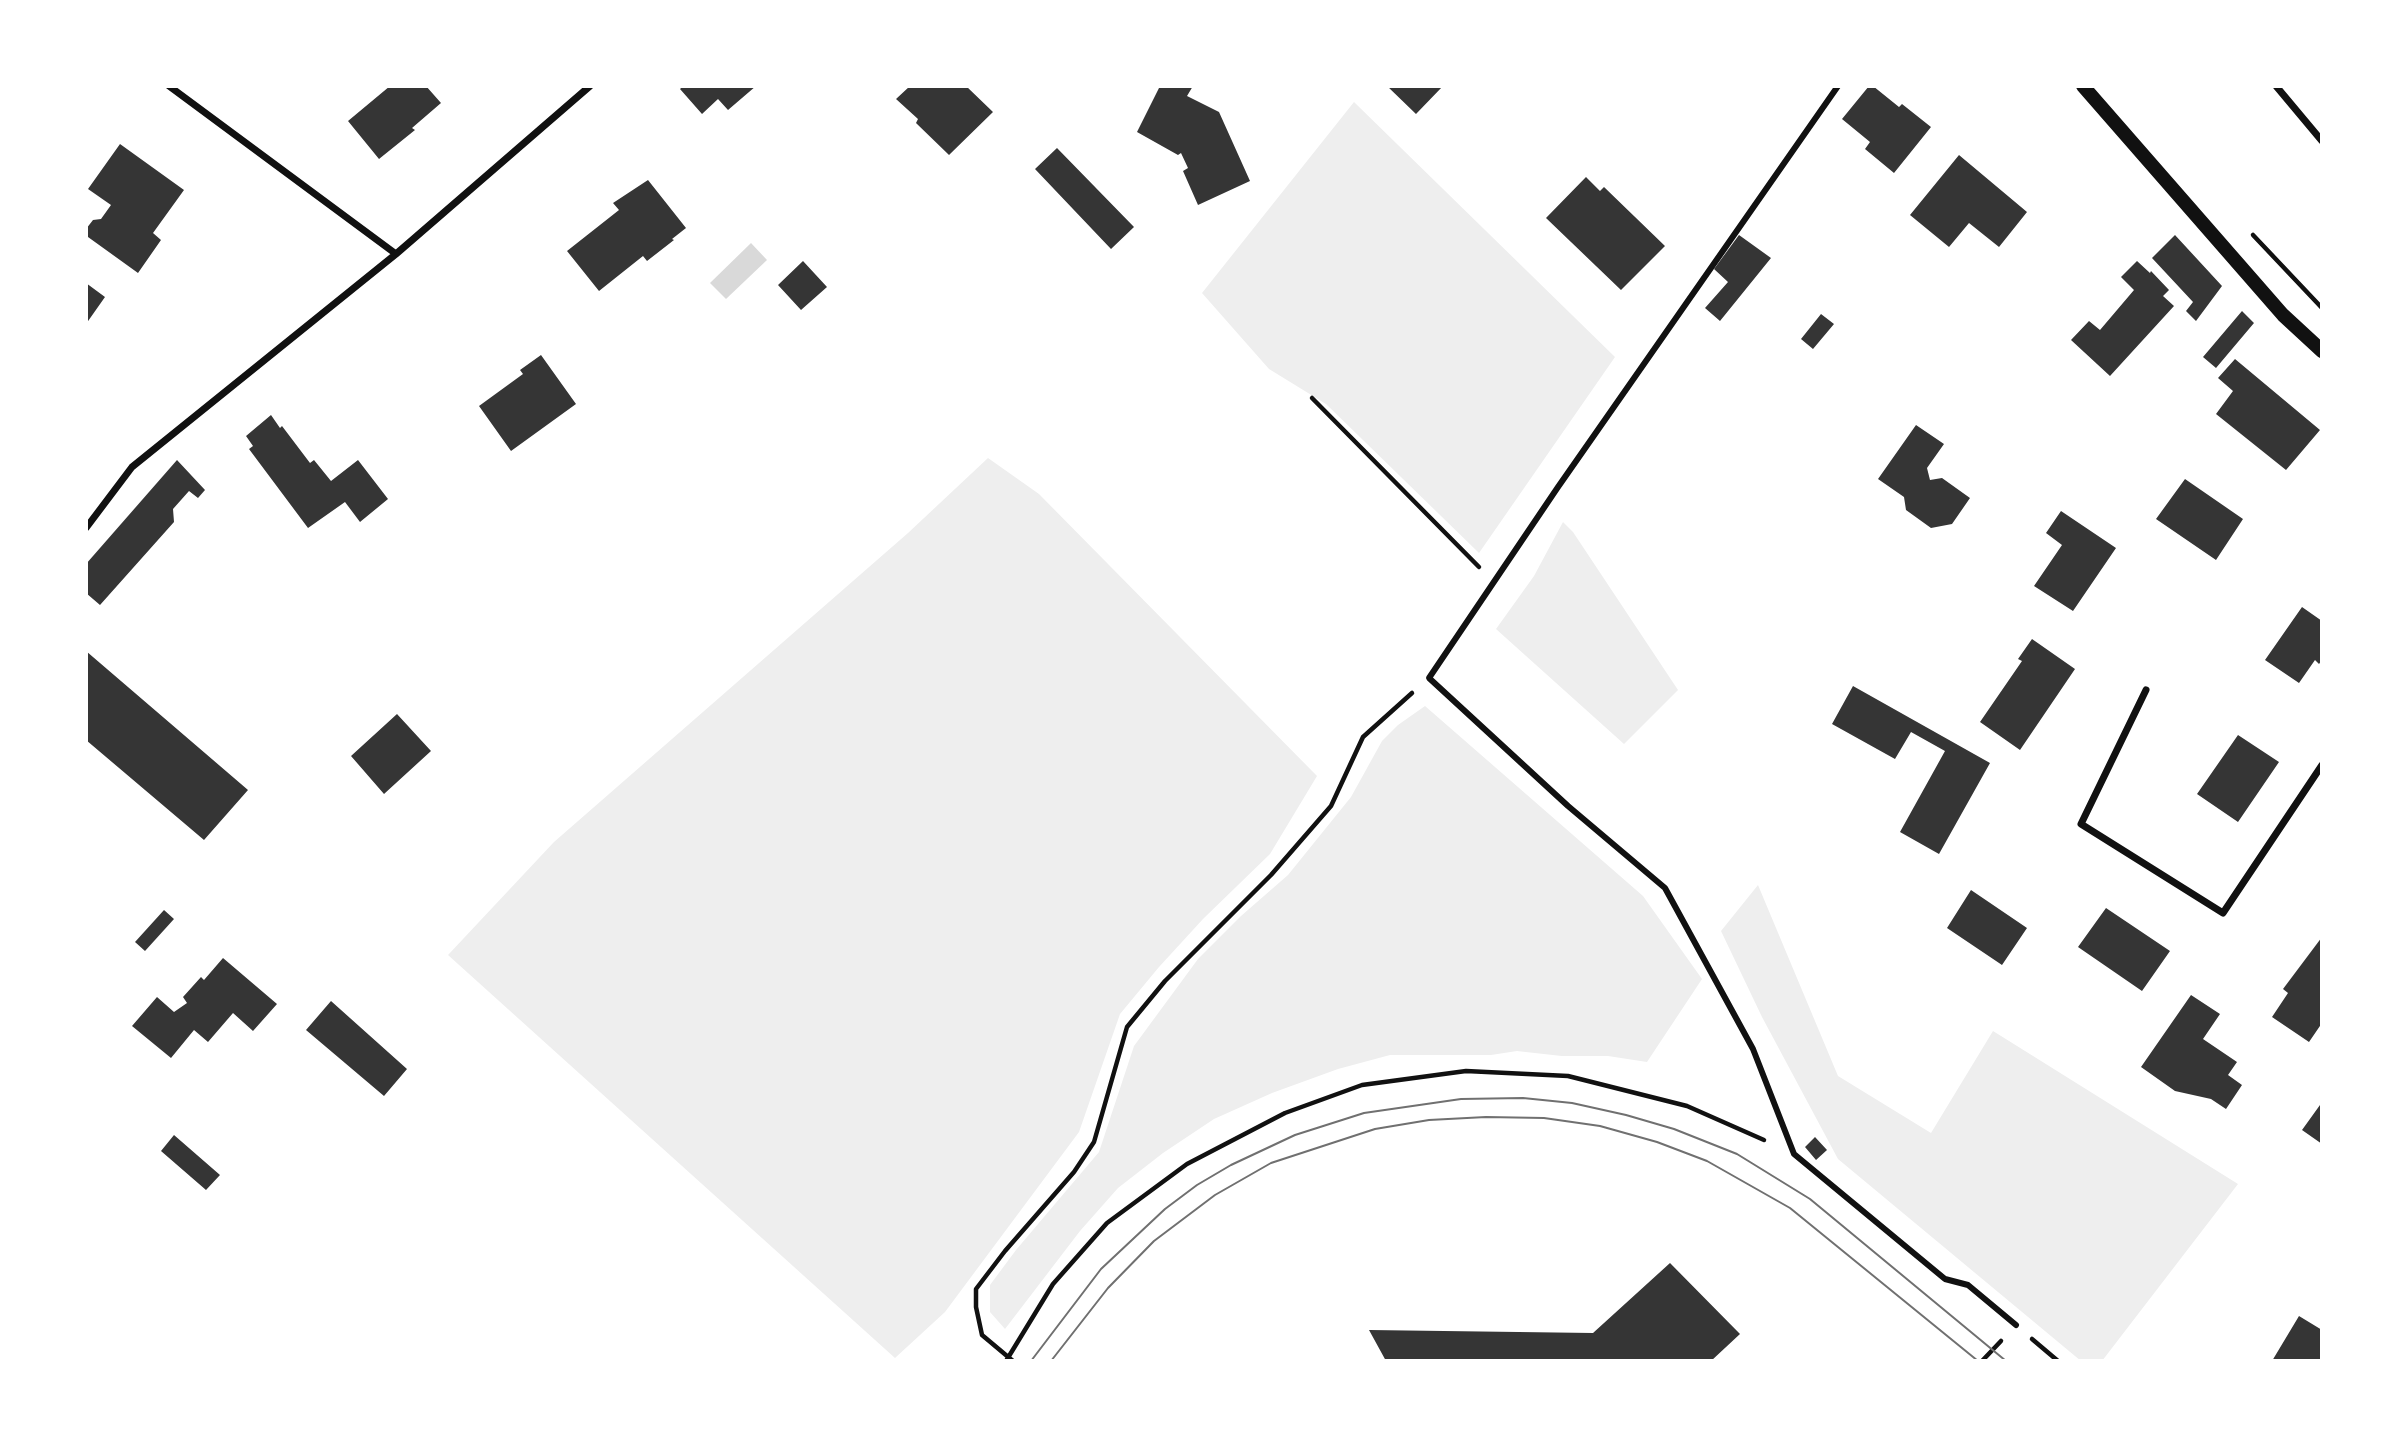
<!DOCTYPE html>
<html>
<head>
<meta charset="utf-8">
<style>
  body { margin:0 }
  #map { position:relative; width:2408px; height:1447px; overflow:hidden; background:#fff; font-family:"Asap Condensed",sans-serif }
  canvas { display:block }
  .frame { position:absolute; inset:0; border:88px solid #fff; pointer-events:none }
</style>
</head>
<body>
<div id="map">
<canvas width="2408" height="1447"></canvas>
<div class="frame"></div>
</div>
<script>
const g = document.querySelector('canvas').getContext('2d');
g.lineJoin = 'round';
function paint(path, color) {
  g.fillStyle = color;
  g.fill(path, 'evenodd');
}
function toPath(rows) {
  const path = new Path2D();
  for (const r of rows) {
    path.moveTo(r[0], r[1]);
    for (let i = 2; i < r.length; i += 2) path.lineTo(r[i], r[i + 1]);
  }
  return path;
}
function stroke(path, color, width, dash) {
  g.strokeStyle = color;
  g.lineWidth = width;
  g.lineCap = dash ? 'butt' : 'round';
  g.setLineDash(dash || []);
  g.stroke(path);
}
const green = toPath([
  [1354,102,1615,357,1479,553,1326,404,1269,369,1202,293],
  [988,458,1039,494,1317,776,1270,854,1203,919,1159,967,1120,1014,1079,1132,945,1312,895,1358,448,955,554,842,908,533],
  [1563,522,1573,532,1678,690,1624,744,1496,629,1534,576],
  [1425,706,1643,896,1702,979,1647,1062,1608,1056,1562,1056,1517,1051,1491,1055,1390,1055,1338,1069,1272,1093,1214,1119,1163,1153,1118,1188,1080,1231,1005,1329,990,1312,990,1285,1016,1250,1099,1152,1134,1046,1198,959,1241,916,1288,875,1351,797,1382,741,1398,725],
  [1758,885,1838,1076,1931,1133,1993,1031,2238,1184,2102,1361,2081,1361,1838,1159,1762,1017,1721,931]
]);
const water = toPath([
  [751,243,767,260,726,299,710,283]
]);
const building = toPath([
  [390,86,426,86,441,103,412,128,415,130,379,159,348,121],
  [683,86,756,86,728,110,718,99,702,114,680,89],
  [910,86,966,86,993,112,949,155,916,123,918,119,896,99],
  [1160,86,1193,86,1187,96,1219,112,1250,181,1198,205,1183,171,1188,168,1181,153,1178,155,1137,132],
  [1387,86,1443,86,1416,114],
  [1869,86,1873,86,1899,107,1902,104,1931,127,1894,173,1865,149,1870,142,1842,119],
  [120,144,184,190,153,233,161,240,138,273,88,237,86,229,93,220,101,219,111,205,88,189],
  [1057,148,1134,227,1111,249,1035,169],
  [1959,155,2027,212,1999,247,1969,223,1949,247,1910,215],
  [1586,177,1600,191,1604,187,1665,246,1621,290,1546,218],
  [648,180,686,228,672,239,674,240,647,261,643,256,599,291,567,251,619,210,613,203],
  [1739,235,1771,258,1720,321,1705,308,1728,282,1714,269],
  [2175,235,2222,286,2196,321,2186,311,2193,302,2152,258],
  [803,261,827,287,801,310,778,285],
  [2137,261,2150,273,2151,271,2169,290,2163,296,2174,306,2110,376,2071,340,2089,321,2100,330,2134,290,2121,277],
  [86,283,105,297,86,324],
  [2242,311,2254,323,2216,368,2203,357],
  [1821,314,1834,324,1813,349,1801,339],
  [541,355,576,404,511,451,479,406,523,374,520,370],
  [2235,359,2320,430,2286,470,2216,414,2233,391,2218,378],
  [271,415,280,428,282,426,310,463,314,460,331,481,358,460,388,499,360,522,345,502,308,528,249,449,253,446,246,436],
  [1916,425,1944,444,1927,468,1930,480,1942,478,1970,498,1952,524,1931,528,1906,510,1904,497,1878,479],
  [177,460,205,490,198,498,189,491,173,509,174,522,100,605,86,593,86,564],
  [2185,479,2243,519,2216,560,2156,519],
  [2061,511,2116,548,2073,611,2034,586,2062,545,2046,533],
  [2302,607,2322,621,2322,660,2319,664,2315,660,2299,683,2265,660],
  [2032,639,2075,669,2020,750,1980,722,2022,661,2018,659],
  [86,651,248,790,204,840,86,740],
  [1853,686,1990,763,1939,854,1900,832,1945,751,1911,732,1895,759,1832,724],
  [397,714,431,751,384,794,351,756],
  [2238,735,2279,762,2238,822,2197,794],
  [1971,890,2027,928,2002,965,1947,928],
  [2106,908,2170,951,2142,991,2078,947],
  [164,910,174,919,145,951,135,942],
  [2322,937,2322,1023,2309,1042,2272,1017,2288,993,2283,989],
  [223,958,277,1004,253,1031,233,1013,208,1042,194,1030,171,1058,132,1026,157,997,174,1012,187,1003,183,997,201,977,204,980],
  [2191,995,2220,1014,2203,1039,2237,1062,2228,1075,2242,1085,2226,1109,2211,1099,2175,1091,2141,1067],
  [331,1001,407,1069,384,1096,306,1030],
  [2320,1105,2322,1107,2322,1144,2302,1130],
  [174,1135,220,1175,206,1190,161,1151],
  [1815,1137,1827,1150,1816,1160,1805,1147],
  [1670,1263,1740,1334,1711,1361,1386,1361,1369,1330,1593,1333],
  [2299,1316,2322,1330,2322,1361,2272,1361]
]);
const path = toPath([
  [2253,235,2322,308],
  [1312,398,1479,567],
  [2032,1339,2058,1361],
  [1006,1361,1053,1284,1107,1223,1187,1164,1285,1113,1362,1085,1466,1071,1568,1076,1687,1106,1764,1140],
  [1013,1361,982,1335,976,1307,976,1289,1005,1251,1074,1172,1094,1142,1127,1027,1165,981,1271,875,1331,806,1363,737,1412,693],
  [1982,1361,2001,1341]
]);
const pedestrian = toPath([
  [1838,86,1558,487,1429,678,1568,806,1665,888,1753,1049,1794,1154,1945,1279,1968,1285,2016,1325]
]);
const minor = toPath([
  [169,86,396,254],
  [2276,86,2322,141],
  [86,528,132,467,396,254,590,86],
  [2146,690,2081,824,2223,913,2322,765]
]);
const secondary = toPath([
  [2083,86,2283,315,2322,351]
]);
const tram = toPath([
  [1031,1361,1101,1269,1165,1209,1197,1185,1231,1165,1295,1135,1364,1113,1461,1099,1523,1098,1572,1103,1626,1115,1674,1129,1737,1154,1810,1199,2006,1361],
  [1051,1361,1108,1288,1154,1241,1215,1195,1271,1163,1375,1129,1429,1120,1486,1117,1544,1118,1600,1126,1657,1142,1707,1161,1790,1208,1978,1361]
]);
paint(green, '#eee');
paint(water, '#d9d9d9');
paint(building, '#353535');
stroke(path, '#111', 4.5);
stroke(pedestrian, '#111', 6);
stroke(minor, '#111', 7);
stroke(secondary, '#111', 14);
stroke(tram, '#707070', 2);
</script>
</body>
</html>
